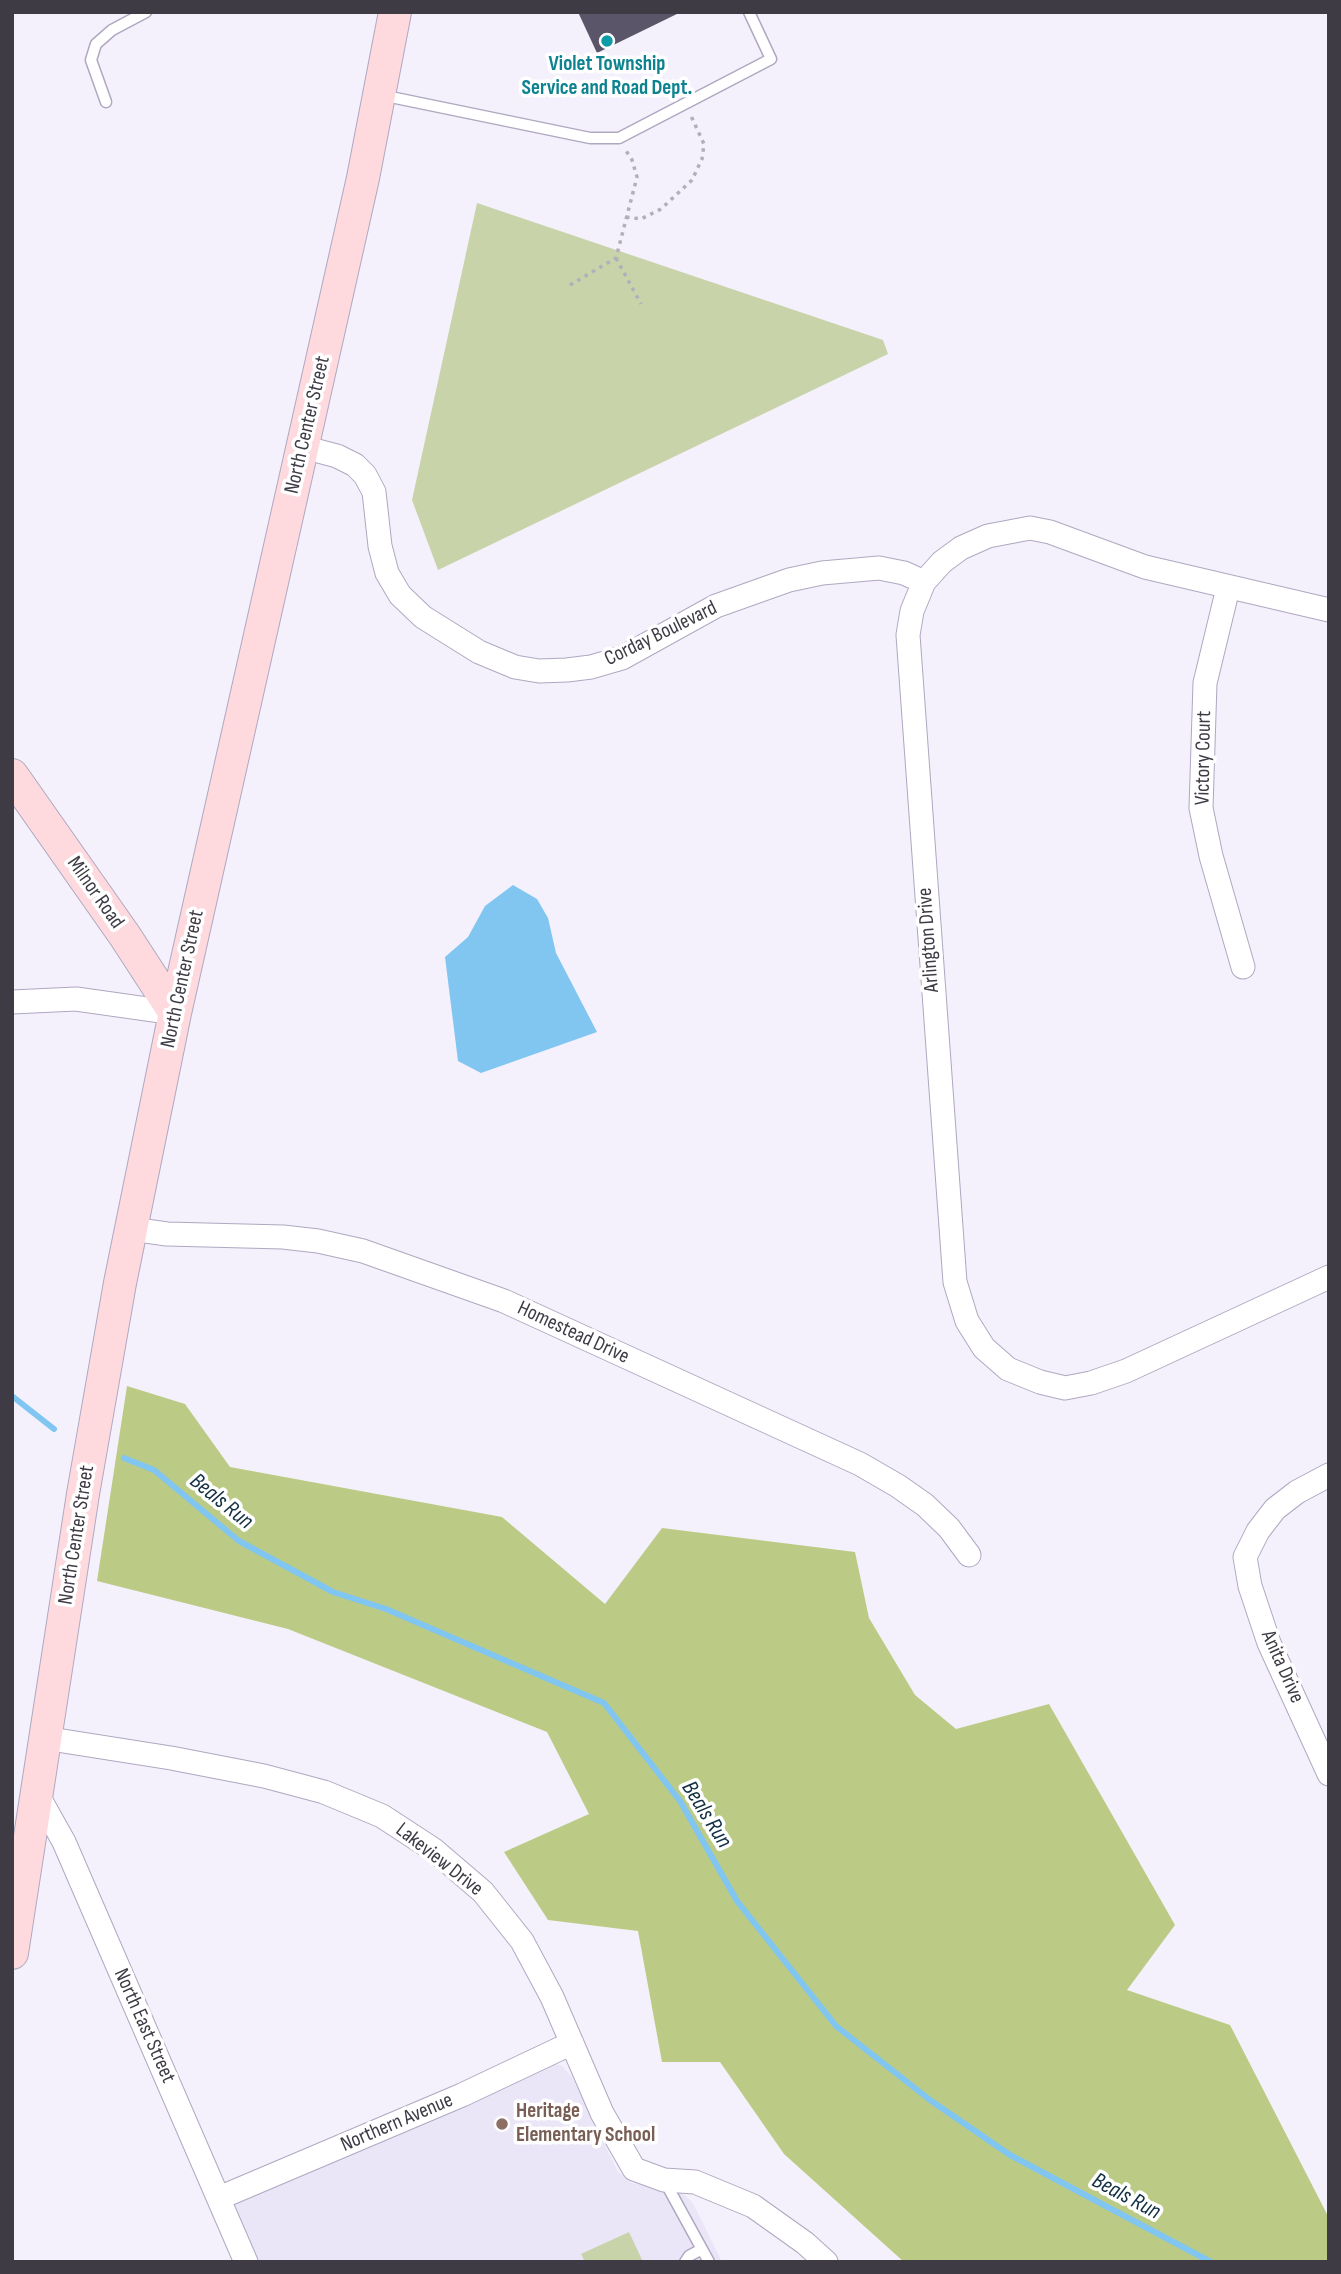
<!DOCTYPE html>
<html>
<head>
<meta charset="utf-8">
<style>
  body { margin:0 }
  #map { position:relative; width:1341px; height:2274px; overflow:hidden; background:#f4f1fc; font-family:"Sofia Sans Condensed",sans-serif }
  canvas { display:block }
  .frame { position:absolute; inset:0; border:14px solid #3e3b45; pointer-events:none }
</style>
</head>
<body>
<div id="map">
<canvas width="1341" height="2274"></canvas>
<div class="frame"></div>
</div>
<script>
const g = document.querySelector('canvas').getContext('2d');
g.lineJoin = 'round';
function paint(path, color) {
  g.fillStyle = color;
  g.fill(path, 'evenodd');
}
function toPath(rows) {
  const path = new Path2D();
  for (const r of rows) {
    path.moveTo(r[0], r[1]);
    for (let i = 2; i < r.length; i += 2) path.lineTo(r[i], r[i + 1]);
  }
  return path;
}
function stroke(path, color, width, dash) {
  g.strokeStyle = color;
  g.lineWidth = width;
  g.lineCap = dash ? 'butt' : 'round';
  g.setLineDash(dash || []);
  g.stroke(path);
}
function drawText(font, color, halo, rows, align = 'center') {
  g.font = font + ' "Sofia Sans Condensed",sans-serif';
  g.lineWidth = 7;
  g.setLineDash([]);
  g.textBaseline = 'middle';
  g.strokeStyle = halo;
  g.fillStyle = color;
  for (const [text, x, y, turn = 0] of rows) {
    g.save();
    g.translate(x, y);
    g.rotate((+turn || 0) * Math.PI / 180);
    g.textAlign = isNaN(turn) ? turn : align;
    if (halo) g.strokeText(text, 0, 0);
    g.fillText(text, 0, 0);
    g.restore();
  }
}
const built = toPath([
  [550,2062,562,2066,572,2077,618,2172,632,2183,678,2189,693,2203,722,2262,256,2262,232,2203]
]);
const green = toPath([
  [477,203,883,340,888,354,438,570,412,500],
  [629,2232,643,2262,585,2262,581,2254]
]);
const forest = toPath([
  [127,1386,185,1404,230,1467,502,1517,605,1604,662,1528,855,1552,869,1618,915,1695,956,1729,1049,1704,1175,1925,1127,1990,1230,2025,1329,2218,1329,2262,904,2262,784,2154,720,2062,662,2062,638,1931,548,1920,504,1852,589,1814,547,1732,288,1629,97,1581]
]);
const water = toPath([
  [513,885,537,899,548,918,556,953,597,1032,481,1073,458,1061,445,957,468,937,485,906]
]);
const stream = toPath([
  [12,1396,54,1429],
  [124,1458,154,1470,239,1541,333,1592,386,1609,604,1703,680,1801,737,1901,836,2026,930,2100,1010,2155,1211,2262]
]);
const building = toPath([
  [578,12,681,12,597,53]
]);
const path = toPath([
  [626,217,641,219,661,209,692,180,702,159,704,144,691,116],
  [616,258,641,304],
  [570,285,616,258,637,177,632,160,625,149]
]);
const lane = toPath([
  [381,95,590,138,619,138,771,59,749,12],
  [106,102,91,60,96,44,112,30,146,12],
  [664,2180,709,2262],
  [685,2262,689,2256,702,2249]
]);
const street = toPath([
  [303,447,337,456,355,465,365,475,374,492,380,546,387,573,400,595,423,617,479,652,515,667,539,671,567,670,591,667,622,658,716,606,789,580,822,573,879,568,904,573,924,582],
  [1228,588,1205,683,1201,808,1211,856,1243,967],
  [1329,610,1145,567,1050,532,1030,528,988,536,961,548,942,562,924,582,912,611,908,635,955,1282,967,1321,984,1348,1008,1369,1040,1382,1065,1388,1091,1383,1126,1371,1329,1277],
  [12,1002,76,999,175,1013],
  [131,1229,167,1234,283,1237,318,1241,363,1251,504,1301,860,1464,898,1486,925,1505,949,1528,969,1555],
  [1329,1475,1297,1492,1275,1509,1258,1531,1245,1557,1250,1586,1269,1643,1329,1774],
  [44,1738,171,1758,264,1776,324,1792,382,1816,434,1850,483,1892,522,1941,552,1997,602,2113,634,2169,664,2180,695,2182,753,2206,805,2243,826,2262],
  [36,1792,64,1842,246,2262],
  [219,2198,462,2095,572,2043]
]);
const secondary = toPath([
  [12,775,125,936,175,1013],
  [12,1953,83,1494,120,1283,175,1013,363,178,395,12]
]);
const markers = [
  [607,41,7,"#0f9aa8"],
  [502,2124,7,"#8d6e63"]
];
const cultureNames = [
  ["Violet Township",607,65],
  ["Service and Road Dept.",607,89]
];
const streetNames = [
  ["North Center Street",308,425,-77],
  ["Corday Boulevard",661,634,-26],
  ["Victory Court",1204,758,-89],
  ["Milnor Road",95,893,55],
  ["Arlington Drive",929,940,-94],
  ["North Center Street",183,979,-78],
  ["Homestead Drive",573,1333,25],
  ["North Center Street",77,1535,-81],
  ["Anita Drive",1282,1667,66],
  ["Lakeview Drive",439,1860,38],
  ["North East Street",144,2026,66],
  ["Northern Avenue",397,2123,-23]
];
const educationNames = [
  ["Heritage",516,2112],
  ["Elementary School",516,2136]
];
const waterNames = [
  ["Beals Run",221,1502,39],
  ["Beals Run",706,1815,58],
  ["Beals Run",1126,2197,28]
];
paint(built, '#eae6f8');
paint(green, '#c9d3a9');
paint(forest, '#bbcb86');
paint(water, '#81c5f1');
stroke(stream, '#81c5f1', 6);
paint(building, '#5b556a');
stroke(lane, '#afa8c0', 13);
stroke(street, '#afa8c0', 25);
stroke(secondary, '#afa8c0', 34);
stroke(path, '#b2afba', 3.5, [3.5, 5]);
stroke(lane, '#fff', 10);
stroke(street, '#fff', 23);
stroke(secondary, '#fedadf', 32);
for (const [x, y, r, color] of markers) {
  const dot = new Path2D();
  dot.arc(x, y, r, 0, 2 * Math.PI);
  g.fillStyle = color;
  g.fill(dot);
  stroke(dot, '#fff', 2.5);
}
drawText('bold 21px', '#0d838f', '#fff', cultureNames);
drawText('21px', '#3e3b45', '#fff', streetNames);
drawText('bold 21px', '#785e54', '#fff', educationNames, 'left');
drawText('italic 23px', '#123043', '#fff', waterNames);
</script>
</body>
</html>
